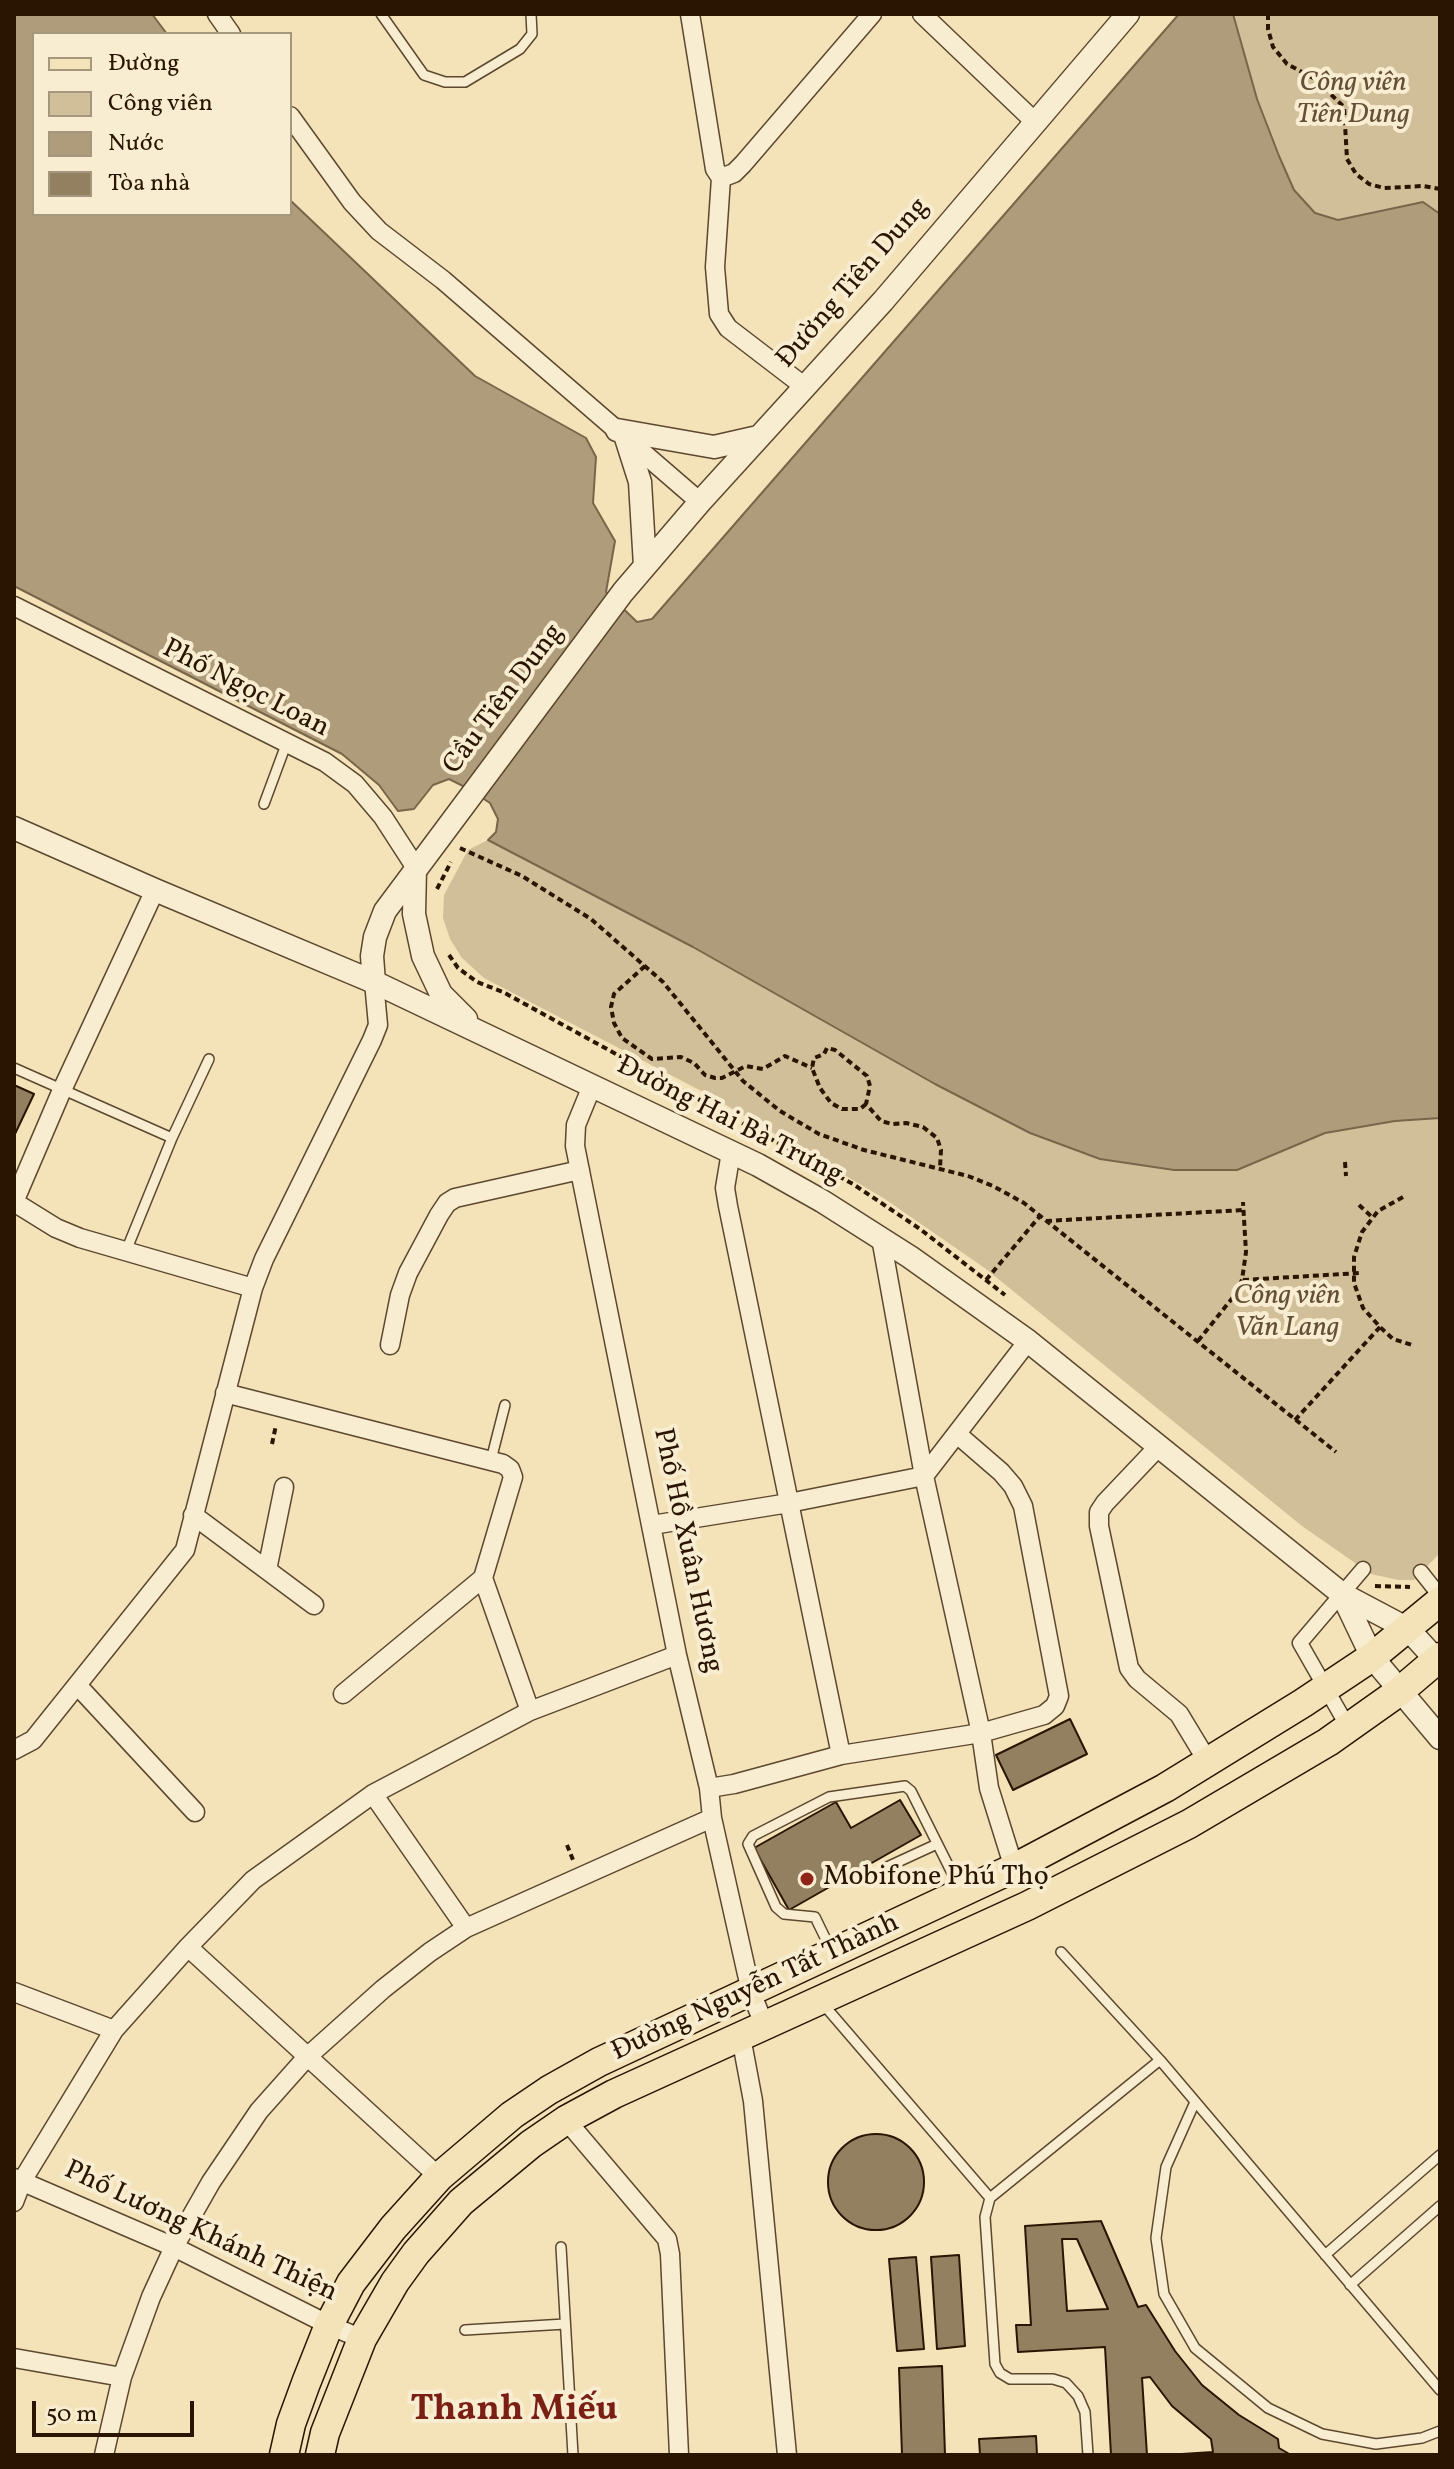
<!DOCTYPE html>
<html>
<head>
<meta charset="utf-8">
<style>
  body { margin:0 }
  #map { position:relative; width:1454px; height:2469px; overflow:hidden; background:#f4e2b8; font-family:Vollkorn,serif }
  canvas { display:block }
  .frame { position:absolute; inset:0; border:16px solid #291501; pointer-events:none }
  .legend { position:absolute; left:32px; top:32px; width:260px; height:184px; box-sizing:border-box; background:#f8ecd1; border:2px solid #a5967e; margin:0; padding:10px 14px; list-style:none; font-size:24px; color:#291501 }
  .legend li { display:flex; align-items:center; gap:16px; height:40px }
  .legend b { width:40px; border:2px solid #a5967e }
  .scale { position:absolute; left:32px; top:2401px; width:162px; height:36px; box-sizing:border-box; border:4px solid #291501; border-top:0; padding-left:10px; font-size:24px; line-height:28px; white-space:nowrap; color:#291501; -webkit-text-stroke:6px #f8ecd1; paint-order:stroke }
</style>
</head>
<body>
<div id="map">
<canvas width="1454" height="2469"></canvas>
<div class="frame"></div>
<ul class="legend">
<li><b style="height:10px;background:#f4e2b8"></b>Đường</li>
<li><b style="height:22px;background:#d1bf99"></b>Công viên</li>
<li><b style="height:22px;background:#af9c7a"></b>Nước</li>
<li><b style="height:22px;background:#938060"></b>Tòa nhà</li>
</ul>
<div class="scale">50 m</div>
</div>
<script>
const g = document.querySelector('canvas').getContext('2d');
g.lineJoin = 'round';
function paint(path, color) {
  g.fillStyle = color;
  g.fill(path, 'evenodd');
}
function toPath(rows) {
  const path = new Path2D();
  for (const r of rows) {
    if (r.length === 3) {
      path.moveTo(r[0] + r[2], r[1]);
      path.arc(r[0], r[1], r[2], 0, 2 * Math.PI);
      continue;
    }
    path.moveTo(r[0], r[1]);
    for (let i = 2; i < r.length; i += 2) path.lineTo(r[i], r[i + 1]);
  }
  return path;
}
function stroke(path, color, width, dash) {
  g.strokeStyle = color;
  g.lineWidth = width;
  g.lineCap = dash ? 'butt' : 'round';
  g.setLineDash(dash || []);
  g.stroke(path);
}
function drawText(font, color, halo, rows, align = 'center') {
  g.font = font + ' Vollkorn,serif';
  g.lineWidth = 8;
  g.setLineDash([]);
  g.textBaseline = 'middle';
  g.strokeStyle = halo;
  g.fillStyle = color;
  for (const [text, x, y, turn = 0] of rows) {
    g.save();
    g.translate(x, y);
    g.rotate((+turn || 0) * Math.PI / 180);
    g.textAlign = isNaN(turn) ? turn : align;
    if (halo) g.strokeText(text, 0, 0);
    g.fillText(text, 0, 0);
    g.restore();
  }
}
const green = toPath([
  [1233,14,1440,14,1440,214,1423,202,1338,220,1315,213,1294,190,1279,156,1257,99],
  [488,840,693,947,1237,1170,1325,1133,1395,1121,1440,1118,1440,1553,1414,1580,1398,1580,1371,1574,1302,1526,986,1269,885,1199,709,1095,484,978,462,958,450,939,443,918,444,895,468,850]
]);
const water = toPath([
  [14,14,152,14,167,34,34,34,34,214,290,214,290,200,475,376,586,438,596,457,593,503,615,541,606,592,637,622,652,619,1179,14,1233,14,1257,99,1279,156,1294,190,1315,213,1338,220,1423,202,1440,214,1440,1118,1395,1121,1325,1133,1237,1170,1174,1170,1100,1159,1030,1133,935,1084,693,947,488,840,496,832,498,819,490,803,465,787,449,779,433,785,414,809,398,811,379,785,342,754,14,586,14,14]
]);
const building = toPath([
  [14,1085,34,1094,14,1136,14,1085],
  [1070,1719,1087,1754,1013,1790,996,1755,1070,1719],
  [900,1800,921,1835,789,1910,754,1848,836,1802,851,1828,900,1800],
  [876,2182,48],
  [1101,2221,1138,2307,1146,2305,1175,2351,1202,2385,1239,2415,1278,2439,1279,2448,1291,2455,1166,2455,1213,2452,1211,2439,1172,2406,1150,2377,1142,2378,1147,2455,1111,2455,1105,2347,1018,2352,1016,2325,1031,2325,1025,2226,1101,2221],
  [1062,2239,1077,2239,1108,2309,1067,2311,1062,2239],
  [959,2255,965,2346,937,2349,931,2257,959,2255],
  [916,2257,924,2349,897,2351,889,2259,916,2257],
  [942,2366,945,2455,902,2455,899,2368,942,2366],
  [1036,2436,1037,2455,980,2455,979,2439,1036,2436]
]);
const path = toPath([
  [1268,14,1268,29,1273,47,1287,64,1315,79,1344,107,1347,159,1356,174,1369,184,1384,188,1423,186,1440,189],
  [460,848,522,876,591,919,663,982,743,1081,780,1111,819,1134,864,1150,968,1176,993,1186,1024,1203,1336,1452],
  [437,889,451,862],
  [449,955,458,968,477,982,503,992,853,1184,920,1229,1005,1295],
  [645,966,614,994,611,1007,614,1023,622,1038,652,1059,681,1057,694,1063,705,1075,715,1078,722,1078,746,1066,763,1069,785,1056,812,1068],
  [866,1104,860,1109,842,1109,831,1103,820,1088,812,1068,814,1058,824,1054,827,1048,835,1050,867,1076,870,1086,866,1104,881,1121,892,1124,906,1123,923,1127,937,1138,941,1150,940,1168],
  [1345,1162,1346,1176],
  [1403,1197,1378,1211,1362,1232,1354,1257,1354,1283,1363,1308,1380,1327,1393,1339,1412,1345],
  [1359,1205,1373,1218],
  [1046,1221,1243,1210],
  [986,1280,1040,1216],
  [1243,1280,1360,1273],
  [1198,1341,1234,1296,1242,1280,1246,1252,1243,1202],
  [1295,1420,1380,1327],
  [272,1444,276,1425],
  [1375,1586,1410,1587],
  [567,1845,573,1860]
]);
const service = toPath([
  [381,14,424,75,445,82,465,82,520,49,532,34,531,14],
  [264,804,287,742],
  [14,1068,172,1138,209,1059],
  [126,1251,172,1138],
  [491,1460,505,1405],
  [887,1867,937,1844],
  [831,1950,815,1917,784,1914,776,1907,748,1844,753,1836,829,1797,905,1786,911,1791,960,1889],
  [1061,1952,1160,2060,1440,2390],
  [823,2004,990,2198],
  [1195,2102,1166,2167,1156,2238,1164,2294,1195,2348,1268,2408,1322,2434,1376,2444,1422,2438,1440,2431],
  [561,2247,573,2455],
  [1325,2255,1440,2155],
  [1350,2285,1440,2206],
  [465,2330,565,2324],
  [1088,2455,1085,2412,1078,2396,1066,2383,1053,2379,1010,2379,1000,2373,995,2364,985,2217,990,2198,1160,2060]
]);
const pedestrian = toPath([
  [1421,1572,1440,1596],
  [1348,1727,1300,1643,1363,1569]
]);
const minor = toPath([
  [217,14,231,34],
  [690,14,715,169,721,178,715,267,719,314,728,328,805,387],
  [922,14,1034,121],
  [290,116,352,202,379,231,443,280,700,502],
  [721,178,734,173,743,164,872,14],
  [14,606,325,762,355,784,383,817,416,868],
  [592,1086,576,1125,575,1146,677,1655,709,1788,712,1818,751,1992,765,2027],
  [731,1152,725,1188,728,1206,841,1755],
  [14,1202,62,1090,155,890],
  [14,1202,56,1228,80,1238,253,1288],
  [881,1238,924,1476,981,1733,989,1788,1014,1868],
  [390,1345,400,1295,408,1273,439,1215,447,1203,455,1198,580,1170],
  [225,1393,503,1464,510,1469,513,1477,483,1578,530,1711],
  [1159,1446,1105,1503,1099,1512,1099,1526,1129,1668,1137,1679,1179,1714,1208,1762],
  [193,1515,314,1605],
  [652,1525,789,1503,924,1476,1028,1341],
  [267,1570,284,1487],
  [78,1686,195,1812],
  [343,1694,483,1578],
  [14,1750,33,1740,185,1550,253,1288,264,1259,372,1040,378,1025,374,982],
  [709,1788,734,1784,841,1755,981,1733,1044,1715,1055,1706,1059,1696,1023,1506,1013,1486,1001,1472,957,1434],
  [373,1794,466,1928],
  [188,1947,439,2177],
  [14,1992,114,2030],
  [741,2037,753,2101,787,2455],
  [566,2120,667,2239,670,2254,679,2455],
  [14,2178,174,2247,329,2325,362,2339],
  [14,2202,22,2181,114,2030,188,1947,253,1880,373,1794,530,1711,677,1655],
  [14,2358,122,2377],
  [104,2455,122,2377,151,2297,174,2247,211,2182,259,2111,307,2057,383,1989,430,1952,466,1928,712,1818]
]);
const tertiary = toPath([
  [617,430,714,447,758,437],
  [626,438,640,482,645,566],
  [14,828,155,890,374,982,758,1165,822,1201,910,1257,1028,1341,1342,1594,1408,1629,1440,1664],
  [415,869,414,914,423,956,441,994,466,1019],
  [374,982,372,956,375,937,385,911,623,592,700,502,883,301,1128,14],
  [1342,1594,1372,1657,1440,1738]
]);
const primary = toPath([
  [284,2455,291,2424,306,2383,329,2325,351,2283,393,2228,439,2177,512,2115,549,2090,599,2062,1014,1868,1165,1788,1303,1703,1372,1657,1440,1601],
  [320,2455,325,2433,362,2339,395,2282,416,2253,461,2202,531,2144,566,2120,614,2094,1027,1906,1189,1824,1328,1742,1400,1691,1440,1657]
]);
const markers = [
  [807,1879,8,"#8f2418"]
];
const parkNames = [
  ["Công viên",1353,85],
  ["Tiên Dung",1353,117],
  ["Công viên",1287,1298],
  ["Văn Lang",1287,1330]
];
const streetNames = [
  ["Đường Tiên Dung",854,284,-49],
  ["Phố Ngọc Loan",245,690,27],
  ["Cầu Tiên Dung",505,700,-53],
  ["Đường Hai Bà Trưng",729,1122,27],
  ["Phố Hồ Xuân Hương",686,1551,78],
  ["Đường Nguyễn Tất Thành",756,1989,-25],
  ["Phố Lương Khánh Thiện",200,2233,25]
];
const poiNames = [
  ["Mobifone Phú Thọ",823,1879]
];
const districtNames = [
  ["Thanh Miếu",514,2412]
];
paint(green, '#d1bf99');
paint(water, '#af9c7a');
stroke(water, '#79664a', 2);
paint(building, '#938060');
stroke(building, '#291501', 2);
stroke(service, '#5c482f', 12);
stroke(pedestrian, '#5c482f', 17);
stroke(minor, '#5c482f', 21);
stroke(tertiary, '#5c482f', 25);
stroke(primary, '#291501', 31);
stroke(path, '#291501', 4, [6, 4]);
stroke(service, '#f8ecd1', 9);
stroke(pedestrian, '#f8ecd1', 14);
stroke(minor, '#f8ecd1', 18);
stroke(tertiary, '#f8ecd1', 22);
stroke(primary, '#f4e2b8', 28);
for (const [x, y, r, color] of markers) {
  const dot = new Path2D();
  dot.arc(x, y, r, 0, 2 * Math.PI);
  g.fillStyle = color;
  g.fill(dot);
  stroke(dot, '#f8ecd1', 3);
}
drawText('italic 28px', '#645036', '#f8ecd1', parkNames);
drawText('28px', '#291501', '#f8ecd1', streetNames);
drawText('28px', '#291501', '#f8ecd1', poiNames, 'left');
drawText('bold 36px', '#7a1f14', '#f8ecd1', districtNames);
</script>
</body>
</html>
